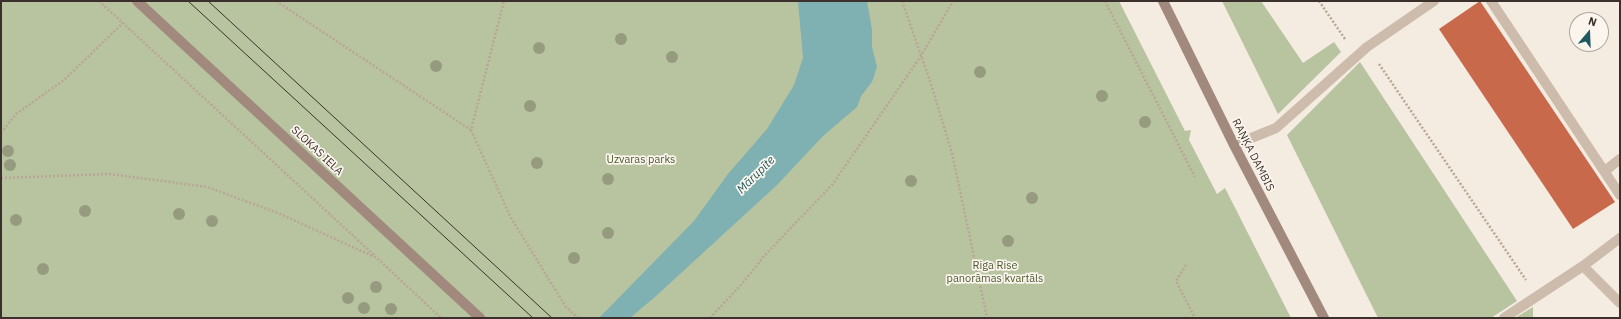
<!DOCTYPE html>
<html>
<head>
<meta charset="utf-8">
<style>
  body { margin:0 }
  #map { position:relative; width:1621px; height:319px; overflow:hidden; background:#f4ebe1; font-family:"IBM Plex Sans",sans-serif }
  canvas { display:block }
  .frame { position:absolute; inset:0; border:2px solid #3b302b; pointer-events:none }
  .north { position:absolute; left:1569px; top:12px; width:40px; height:40px; box-sizing:border-box; background:#fbf5ee; border:1px solid #aea6a0; border-radius:50%; rotate:19deg; font-size:11px; font-weight:700; line-height:16px; text-align:center; color:#3b302b }
  .north::after { content:''; display:block; margin:auto; width:14px; height:18px; background:#1f5a5e; clip-path:polygon(50% 0,100% 100%,50% 72%,0 100%) }
</style>
</head>
<body>
<div id="map">
<canvas width="1621" height="319"></canvas>
<div class="frame"></div>
<div class="north">N</div>
</div>
<script>
const g = document.querySelector('canvas').getContext('2d');
g.lineJoin = 'round';
function paint(path, color) {
  g.fillStyle = color;
  g.fill(path, 'evenodd');
}
function toPath(rows) {
  const path = new Path2D();
  for (const r of rows) {
    path.moveTo(r[0], r[1]);
    for (let i = 2; i < r.length; i += 2) path.lineTo(r[i], r[i + 1]);
  }
  return path;
}
function stroke(path, color, width, dash) {
  g.strokeStyle = color;
  g.lineWidth = width;
  g.lineCap = dash ? 'butt' : 'round';
  g.setLineDash(dash || []);
  g.stroke(path);
}
function drawText(font, color, halo, rows, align = 'center') {
  g.font = font + ' "IBM Plex Sans",sans-serif';
  g.lineWidth = 3.5;
  g.setLineDash([]);
  g.textBaseline = 'middle';
  g.strokeStyle = halo;
  g.fillStyle = color;
  for (const [text, x, y, turn = 0] of rows) {
    g.save();
    g.translate(x, y);
    g.rotate((+turn || 0) * Math.PI / 180);
    g.textAlign = isNaN(turn) ? turn : align;
    if (halo) g.strokeText(text, 0, 0);
    g.fillText(text, 0, 0);
    g.restore();
  }
}
const green = toPath([
  [1,1,1119,1,1185,131,1191,130,1189,140,1217,194,1225,188,1291,318,1,318],
  [1222,1,1261,1,1303,63,1334,42,1341,52,1278,114],
  [1360,62,1517,301,1491,318,1378,318,1287,135],
  [1533,306,1533,318,1515,318,1533,307]
]);
const water = toPath([
  [798,1,867,1,872,30,872,47,877,67,872,82,861,96,857,107,823,136,777,185,656,296,630,318,599,318,694,221,728,174,767,129,794,85,803,58]
]);
const building = toPath([
  [1480,1,1615,202,1573,229,1439,29]
]);
const path = toPath([
  [99,1,375,256],
  [276,1,471,130,504,1],
  [902,1,932,87,952,153,987,318],
  [1105,1,1195,177],
  [1319,1,1345,39],
  [1379,64,1526,280],
  [471,130,511,218,566,307,578,318],
  [1,133,16,114,64,80,123,23],
  [1,178,110,174,207,187,278,213,377,258,441,318],
  [1186,265,1176,281,1195,318],
  [710,318,741,285,765,255,832,185,921,56,953,1]
]);
const service = toPath([
  [1491,1,1620,195],
  [1234,145,1276,128,1367,47,1434,1],
  [1605,171,1620,159],
  [1583,266,1620,303],
  [1504,318,1583,266,1620,238]
]);
const secondary = toPath([
  [137,1,480,318],
  [1163,1,1234,145,1324,318]
]);
const tram = toPath([
  [188,1,533,318],
  [208,1,552,318]
]);
const trees = [
  [621,39],
  [539,48],
  [672,57],
  [436,66],
  [980,72],
  [1102,96],
  [530,106],
  [1145,122],
  [8,151],
  [537,163],
  [10,165],
  [608,179],
  [911,181],
  [1032,198],
  [85,211],
  [179,214],
  [16,220],
  [212,221],
  [608,233],
  [1008,241],
  [574,258],
  [43,269],
  [376,287],
  [348,298],
  [364,308],
  [391,309]
];
const streetNames = [
  ["SLOKAS IELA",317,151,43],
  ["RAŅĶA DAMBIS",1253,155,63]
];
const parkNames = [
  ["Uzvaras parks",641,160],
  ["Riga Rise",995,266],
  ["panorāmas kvartāls",995,279]
];
const waterNames = [
  ["Mārupīte",756,175,-45]
];
paint(green, '#b8c4a0');
paint(water, '#7fb0b2');
paint(building, '#c8694b');
stroke(path, '#b9a596', 2.5, [2, 2]);
stroke(service, '#cdbbac', 10);
stroke(secondary, '#a18a7d', 10);
stroke(tram, '#3b302b', 1);
g.fillStyle = '#969b7f';
for (const [x, y] of trees) {
  g.beginPath();
  g.arc(x, y, 6, 0, 2 * Math.PI);
  g.fill();
}
drawText('11px', '#3b302b', '#fbf5ee', streetNames);
drawText('11px', '#4a5a2e', '#fbf5ee', parkNames);
drawText('italic 12px', '#1f5a5e', '#fbf5ee', waterNames);
</script>
</body>
</html>
